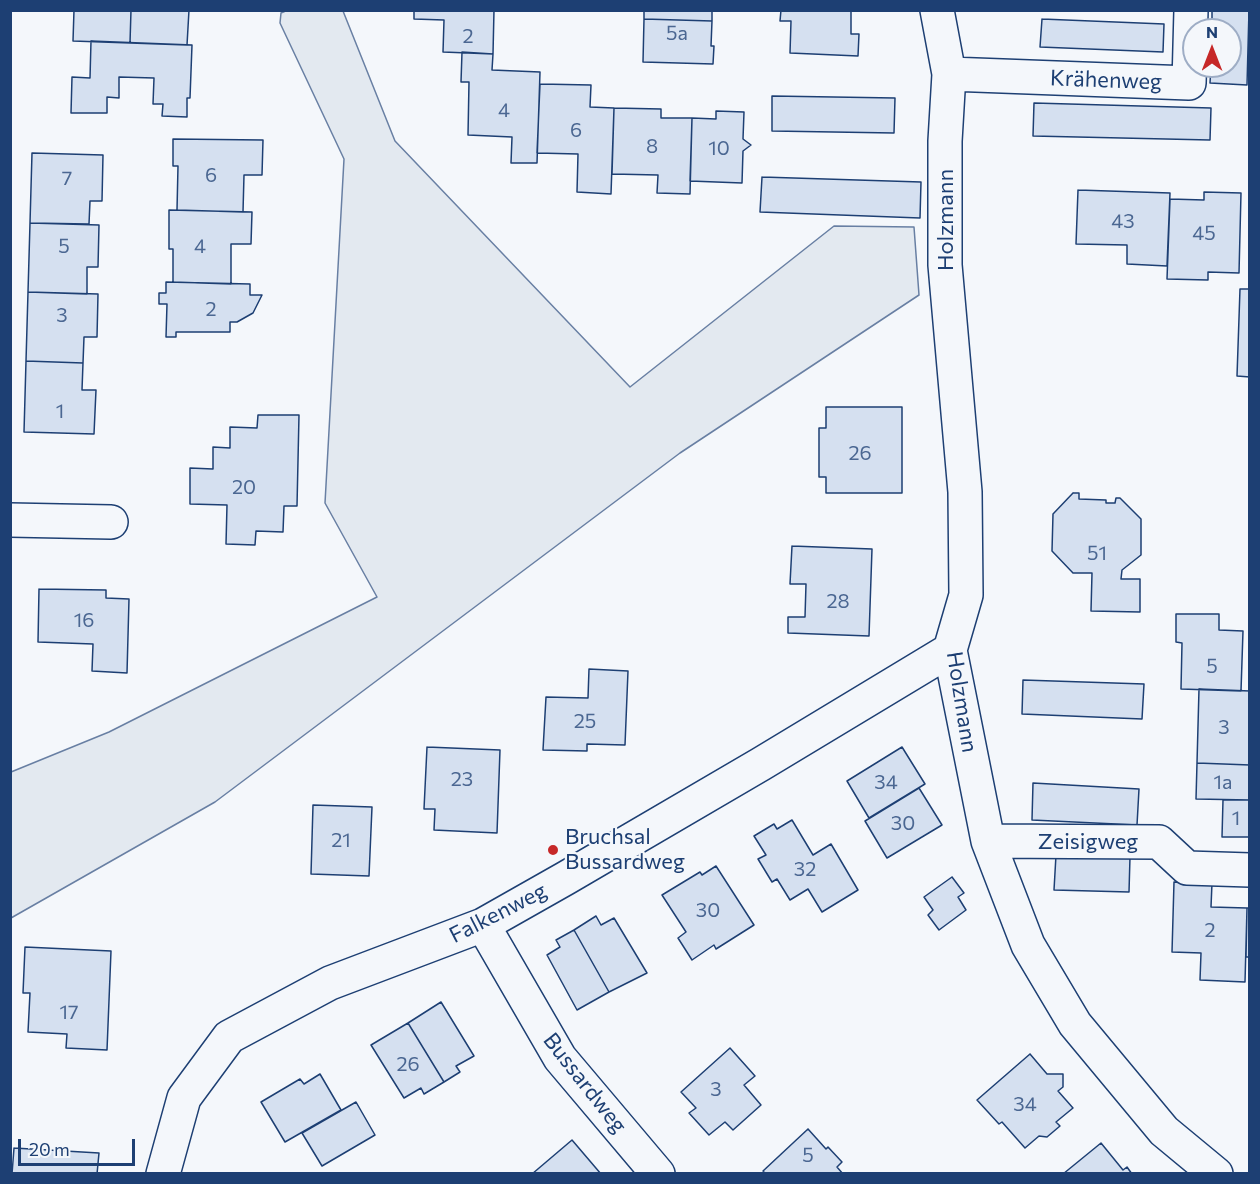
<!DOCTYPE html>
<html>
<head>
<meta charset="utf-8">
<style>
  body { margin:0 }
  #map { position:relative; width:1260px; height:1184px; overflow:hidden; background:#f4f7fb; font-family:Commissioner,sans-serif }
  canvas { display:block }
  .frame { position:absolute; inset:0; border:12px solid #1d3f73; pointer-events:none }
  .north { position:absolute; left:1182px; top:18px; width:60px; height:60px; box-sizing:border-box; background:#f4f7fb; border:2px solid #9eadc5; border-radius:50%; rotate:0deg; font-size:16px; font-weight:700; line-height:24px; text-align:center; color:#1d3f73 }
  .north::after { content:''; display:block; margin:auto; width:21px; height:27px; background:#c62828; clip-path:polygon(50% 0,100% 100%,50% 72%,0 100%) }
  .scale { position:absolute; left:18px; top:1139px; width:117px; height:27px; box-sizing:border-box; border:3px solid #1d3f73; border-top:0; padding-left:8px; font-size:18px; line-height:21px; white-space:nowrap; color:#1d3f73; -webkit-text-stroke:4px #f4f7fb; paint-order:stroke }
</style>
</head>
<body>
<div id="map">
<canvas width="1260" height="1184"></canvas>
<div class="frame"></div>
<div class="north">N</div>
<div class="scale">20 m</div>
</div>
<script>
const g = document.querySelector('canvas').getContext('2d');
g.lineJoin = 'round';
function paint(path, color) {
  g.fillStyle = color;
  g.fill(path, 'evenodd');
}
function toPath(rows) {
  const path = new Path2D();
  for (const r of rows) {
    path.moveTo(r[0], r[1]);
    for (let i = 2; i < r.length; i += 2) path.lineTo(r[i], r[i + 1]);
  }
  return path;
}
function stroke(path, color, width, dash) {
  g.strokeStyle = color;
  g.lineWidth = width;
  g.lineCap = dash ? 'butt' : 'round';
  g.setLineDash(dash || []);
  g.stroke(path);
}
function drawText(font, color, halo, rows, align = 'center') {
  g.font = font + ' Commissioner,sans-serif';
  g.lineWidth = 4.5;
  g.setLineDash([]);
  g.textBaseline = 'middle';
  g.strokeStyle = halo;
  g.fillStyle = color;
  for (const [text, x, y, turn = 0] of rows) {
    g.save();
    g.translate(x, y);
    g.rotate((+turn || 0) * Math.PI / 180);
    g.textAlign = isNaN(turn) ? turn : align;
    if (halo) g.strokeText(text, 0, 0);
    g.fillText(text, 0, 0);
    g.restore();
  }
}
const green = toPath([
  [288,10,343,11,395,141,630,387,834,226,914,227,919,295,680,453,215,802,11,918,11,772,109,732,377,597,325,503,344,159,280,23,281,13,288,10]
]);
const building = toPath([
  [74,10,131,10,130,43,73,41,74,10],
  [131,10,189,10,187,45,130,43,131,10],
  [414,10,494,10,493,54,443,52,444,20,414,19,414,10],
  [644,10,712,10,712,21,644,19,644,10],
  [781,10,851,10,851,34,859,34,858,56,790,53,791,21,780,21,781,10],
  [1212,10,1249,10,1247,85,1210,83,1211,66,1230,66,1230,30,1212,30,1212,10],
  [644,19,712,21,711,46,714,46,713,64,643,62,644,19],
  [1042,19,1164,24,1163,52,1040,47,1042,19],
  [91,41,192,45,190,98,187,98,187,117,162,116,163,104,153,104,154,78,119,77,119,98,107,97,107,113,71,113,72,77,90,78,91,41],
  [462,52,493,54,492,70,540,72,537,163,511,163,512,137,468,135,469,82,461,82,462,52],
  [540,84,591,85,590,107,614,108,611,194,577,192,578,154,537,153,540,84],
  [772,96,895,98,894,133,772,131,772,96],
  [1034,103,1211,108,1210,140,1033,136,1034,103],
  [614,108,661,109,661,118,692,118,690,194,657,193,658,175,612,174,614,108],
  [716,111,744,112,743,139,751,145,743,151,742,183,690,181,692,118,716,119,716,111],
  [173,139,263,140,262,175,244,175,243,212,177,210,178,166,173,166,173,139],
  [32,153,103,155,102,201,90,201,89,224,30,223,32,153],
  [762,177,921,182,920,218,760,212,762,177],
  [1078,190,1170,193,1167,266,1127,264,1127,245,1076,244,1078,190],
  [1204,192,1241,193,1239,273,1208,272,1208,280,1167,279,1170,199,1204,200,1204,192],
  [169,210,252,212,251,244,231,244,231,284,173,282,173,249,169,249,169,210],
  [30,223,99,225,98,267,87,267,87,294,28,292,30,223],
  [166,282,250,284,250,295,262,295,253,313,237,322,230,322,230,332,176,332,176,337,166,337,167,304,159,304,159,293,166,293,166,282],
  [1240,289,1250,289,1250,377,1237,376,1240,289],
  [28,292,98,294,97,337,84,337,83,363,26,361,28,292],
  [26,361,83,363,82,390,96,390,94,434,24,432,26,361],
  [826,407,902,407,902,493,826,493,826,477,819,477,819,428,826,428,826,407],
  [258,415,299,415,297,506,284,506,283,532,256,531,255,545,226,544,227,505,190,504,190,468,213,469,213,447,230,448,230,427,257,428,258,415],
  [1073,493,1079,493,1079,499,1106,500,1106,503,1115,503,1116,498,1120,498,1141,519,1141,555,1122,570,1121,579,1140,579,1140,612,1091,611,1092,573,1073,573,1052,551,1053,514,1073,493],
  [792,546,872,549,869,636,788,633,788,617,805,617,806,584,790,584,792,546],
  [39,589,106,590,106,598,129,599,127,673,92,671,93,644,38,642,39,589],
  [1176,614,1219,614,1219,630,1243,631,1241,691,1181,689,1182,643,1176,642,1176,614],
  [589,669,628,671,625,745,587,744,587,751,543,750,546,697,588,698,589,669],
  [1023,680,1144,684,1142,719,1022,714,1023,680],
  [1199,689,1250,691,1250,765,1197,763,1199,689],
  [427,747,500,750,497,833,434,830,435,809,424,809,427,747],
  [902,747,925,784,869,818,847,781,902,747],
  [1197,763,1250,765,1250,800,1196,799,1197,763],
  [1033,783,1139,789,1137,825,1032,820,1033,783],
  [919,788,942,825,887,858,865,821,919,788],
  [1223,800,1250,800,1250,837,1222,837,1223,800],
  [313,805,372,807,369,876,311,874,313,805],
  [792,820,813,855,831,844,858,890,822,912,808,889,790,900,777,879,772,882,758,859,766,855,754,836,774,824,777,829,792,820],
  [1056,855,1130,857,1129,892,1054,890,1056,855],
  [716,866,754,925,716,949,714,945,692,960,678,938,686,932,662,895,700,872,702,875,716,866],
  [952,877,964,893,958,897,966,910,939,930,928,915,933,910,924,897,952,877],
  [1174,882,1212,883,1211,907,1247,908,1245,982,1200,980,1201,953,1172,952,1174,882],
  [1247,908,1250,908,1250,957,1246,957,1247,908],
  [596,916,601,925,614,918,647,973,609,992,574,930,596,916],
  [574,930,609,992,577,1010,547,955,560,947,556,940,574,930],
  [25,947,111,951,107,1050,66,1048,67,1034,28,1032,30,993,23,993,25,947],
  [441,1002,474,1056,456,1066,460,1072,444,1082,408,1023,441,1002],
  [408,1023,444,1082,424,1094,421,1088,404,1098,371,1045,408,1023],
  [730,1048,755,1076,744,1085,761,1105,733,1130,725,1122,709,1135,689,1113,696,1108,681,1092,730,1048],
  [1030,1054,1047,1074,1063,1074,1063,1087,1058,1091,1073,1108,1056,1122,1060,1126,1047,1137,1039,1136,1025,1148,1002,1122,999,1124,977,1100,1030,1054],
  [320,1074,341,1110,285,1142,261,1102,300,1079,304,1084,320,1074],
  [356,1102,375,1135,322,1166,302,1133,356,1102],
  [808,1129,826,1149,828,1147,842,1162,837,1167,843,1174,766,1174,763,1171,808,1129],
  [572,1140,601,1174,532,1174,572,1140],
  [1101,1143,1123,1170,1127,1167,1132,1174,1063,1174,1101,1143],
  [14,1148,99,1153,97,1174,12,1174,14,1148]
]);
const minor = toPath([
  [937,10,949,74,945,141,945,265,965,492,966,595,950,650,988,841,1028,945,1075,1024,1164,1131,1216,1174],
  [949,74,1189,83,1191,10],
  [10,520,111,522],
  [988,841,1159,842,1187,868,1250,870],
  [483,925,560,1058,658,1174],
  [163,1174,184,1098,229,1037,330,983,483,925,566,878,761,764,950,650]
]);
const markers = [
  [553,850,6,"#c62828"]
];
const numberNames = [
  ["5a",677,33],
  ["2",468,36],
  ["4",504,110],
  ["6",576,130],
  ["8",652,146],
  ["10",719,148],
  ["6",211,175],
  ["7",67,178],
  ["43",1123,221],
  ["45",1204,233],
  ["5",64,246],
  ["4",200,246],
  ["2",211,309],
  ["3",62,315],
  ["1",60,411],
  ["26",860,453],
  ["20",244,487],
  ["51",1097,553],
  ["28",838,601],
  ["16",84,620],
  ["5",1212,666],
  ["25",585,721],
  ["3",1224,727],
  ["23",462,779],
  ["34",886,782],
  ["1a",1223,782],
  ["1",1236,818],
  ["30",903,823],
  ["21",341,840],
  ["32",805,869],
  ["30",708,910],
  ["2",1210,930],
  ["17",69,1012],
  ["26",408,1064],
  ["3",716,1089],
  ["34",1025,1104],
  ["5",808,1155]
];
const streetNames = [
  ["Krähenweg",1106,80,2],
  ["Holzmann",946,220,-90],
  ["Holzmann",962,702,81],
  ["Zeisigweg",1088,842],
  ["Falkenweg",498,913,-27],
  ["Bussardweg",585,1083,52]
];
const poiNames = [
  ["Bruchsal",565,837],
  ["Bussardweg",565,862]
];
paint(green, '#e3e9f0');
stroke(green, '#687fa3', 1.5);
paint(building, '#d5e0f0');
stroke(building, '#1d3f73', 1.5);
stroke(minor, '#1d3f73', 36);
stroke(minor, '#f4f7fb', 33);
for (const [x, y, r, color] of markers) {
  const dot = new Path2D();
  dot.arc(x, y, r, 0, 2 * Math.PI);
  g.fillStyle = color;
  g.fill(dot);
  stroke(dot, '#f4f7fb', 2);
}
drawText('20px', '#4b6792', null, numberNames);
drawText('22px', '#1d3f73', '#f4f7fb', streetNames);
drawText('22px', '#1d3f73', '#f4f7fb', poiNames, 'left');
</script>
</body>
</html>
